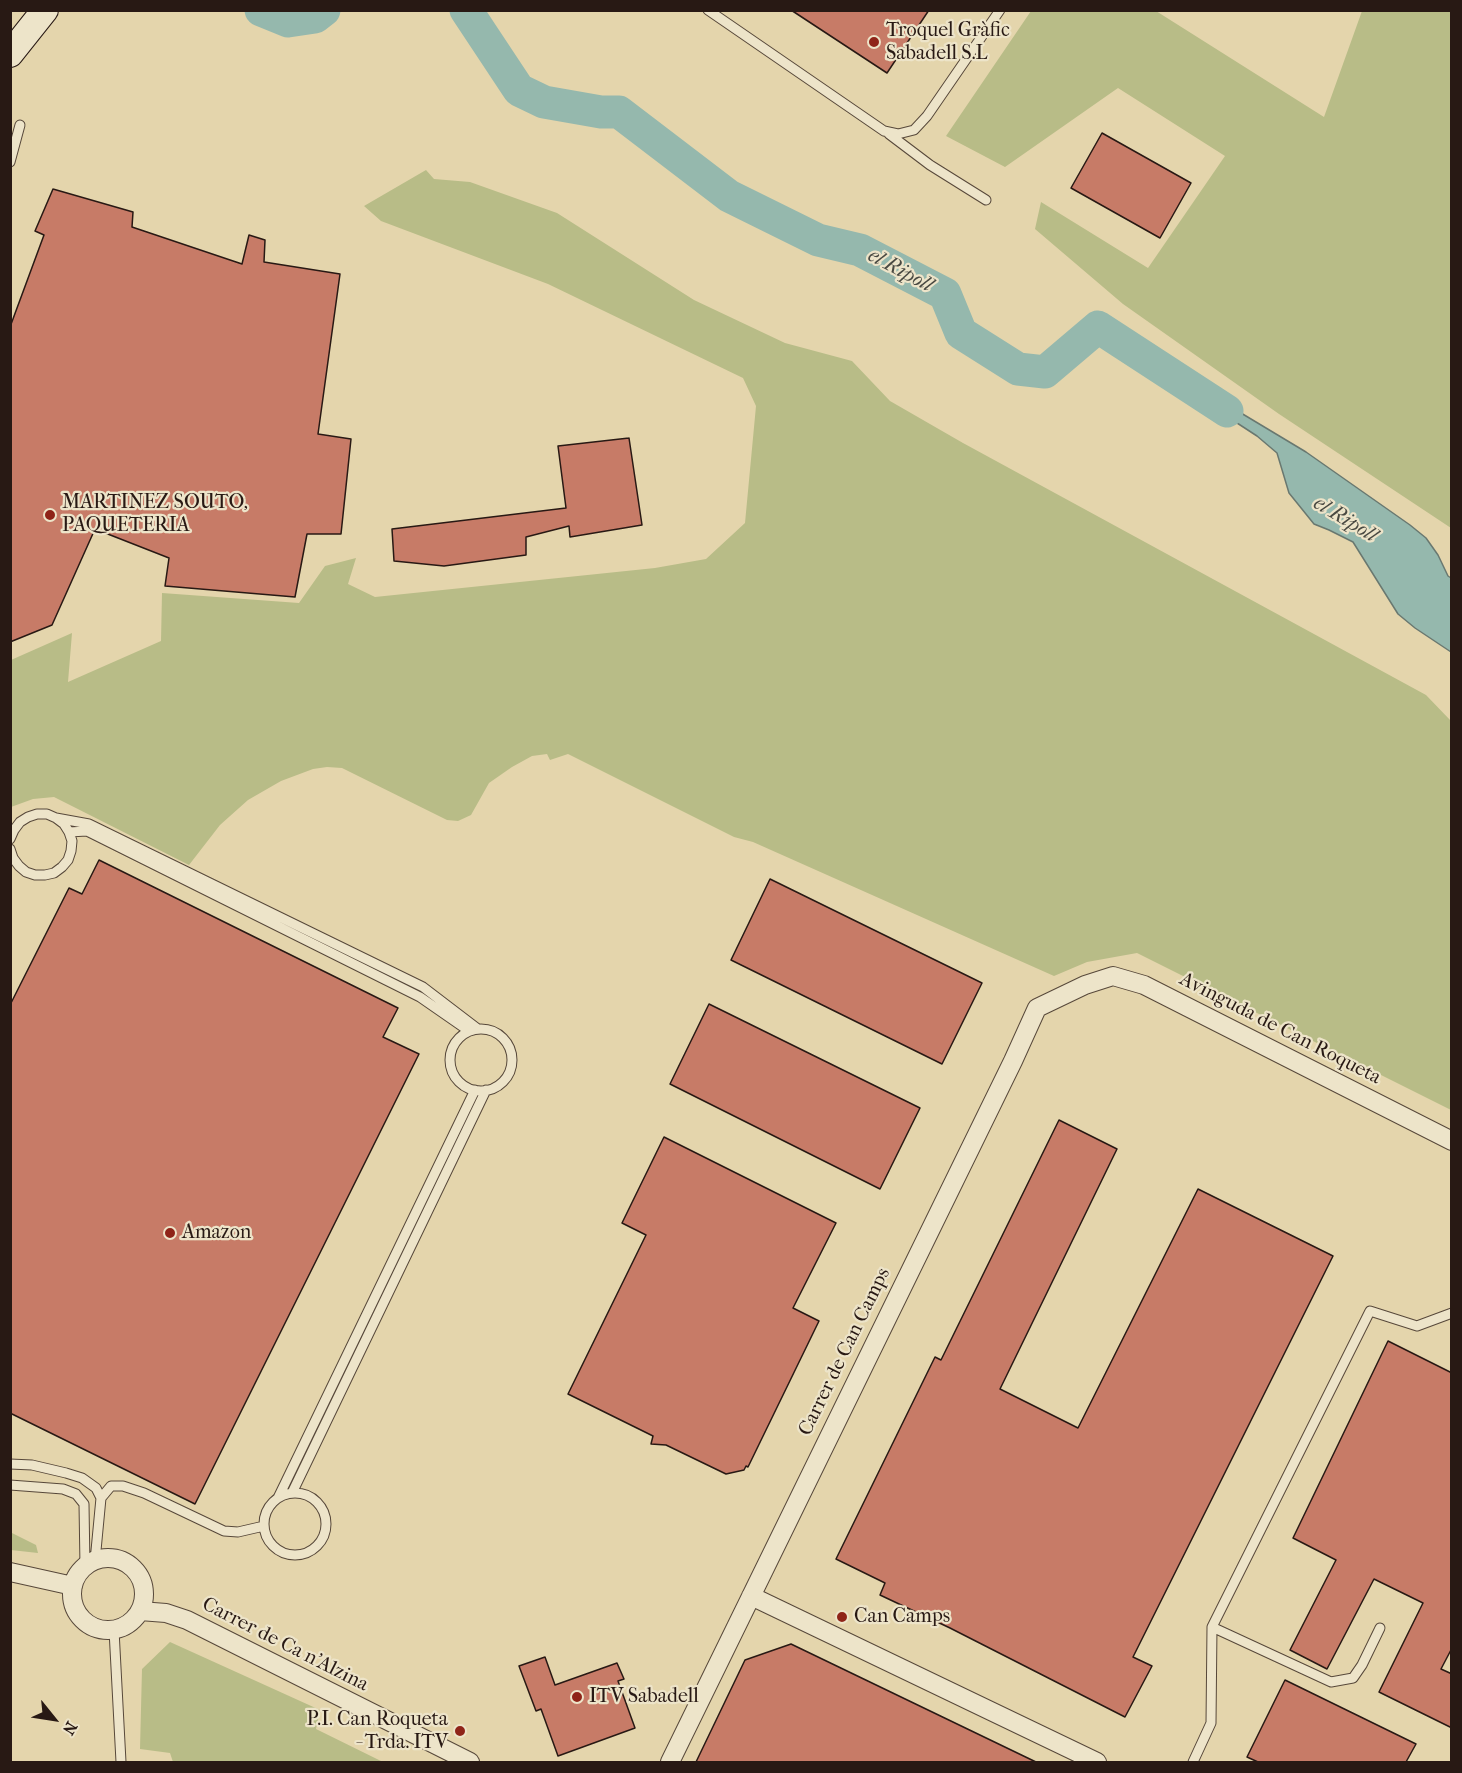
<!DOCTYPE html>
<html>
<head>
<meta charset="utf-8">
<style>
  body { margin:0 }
  #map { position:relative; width:1462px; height:1773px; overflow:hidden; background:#e4d5ac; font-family:"IM FELL French Canon",serif }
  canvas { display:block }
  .frame { position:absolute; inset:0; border:12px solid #281914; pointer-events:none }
  .north { position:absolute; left:24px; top:1689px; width:60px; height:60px; -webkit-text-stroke:4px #ede4c9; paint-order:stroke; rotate:120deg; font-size:16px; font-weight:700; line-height:24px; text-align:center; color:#281914 }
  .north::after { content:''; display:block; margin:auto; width:21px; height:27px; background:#281914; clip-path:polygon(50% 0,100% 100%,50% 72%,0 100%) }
</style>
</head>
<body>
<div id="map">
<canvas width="1462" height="1773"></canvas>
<div class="frame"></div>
<div class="north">N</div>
</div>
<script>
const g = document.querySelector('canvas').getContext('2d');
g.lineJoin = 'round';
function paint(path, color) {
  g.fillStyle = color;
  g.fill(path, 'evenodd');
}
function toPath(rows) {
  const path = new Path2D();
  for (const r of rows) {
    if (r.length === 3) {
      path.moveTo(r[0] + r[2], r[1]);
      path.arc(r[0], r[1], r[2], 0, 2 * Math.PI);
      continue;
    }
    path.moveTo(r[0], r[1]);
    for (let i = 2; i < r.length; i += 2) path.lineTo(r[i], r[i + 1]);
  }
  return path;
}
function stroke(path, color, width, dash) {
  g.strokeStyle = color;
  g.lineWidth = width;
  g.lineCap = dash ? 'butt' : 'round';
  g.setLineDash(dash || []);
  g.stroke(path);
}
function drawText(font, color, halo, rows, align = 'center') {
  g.font = font + ' "IM FELL French Canon",serif';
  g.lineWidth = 4.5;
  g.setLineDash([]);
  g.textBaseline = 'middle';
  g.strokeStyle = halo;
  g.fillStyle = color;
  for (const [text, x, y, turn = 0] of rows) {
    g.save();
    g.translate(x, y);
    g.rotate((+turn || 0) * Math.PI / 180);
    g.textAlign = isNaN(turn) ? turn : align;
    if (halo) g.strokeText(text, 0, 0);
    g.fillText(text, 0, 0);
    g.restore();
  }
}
const green = toPath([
  [1031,11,1156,11,1324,117,1362,11,1451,11,1451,528,1279,414,1123,304,1035,229,1041,202,1148,268,1225,156,1118,88,1005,167,946,136],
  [426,170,434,179,470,182,557,213,694,300,785,343,852,361,890,401,963,443,1426,695,1451,721,1451,1110,1137,953,1087,962,1054,976,753,842,734,837,568,754,550,760,547,754,532,756,512,767,489,783,471,815,458,821,447,820,342,768,327,767,313,769,281,781,248,800,220,825,189,865,54,797,33,799,11,807,11,660,72,633,68,682,161,641,162,593,299,603,325,566,356,558,348,584,375,597,655,568,706,559,745,523,756,406,743,378,548,284,381,221,364,206],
  [10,1532,36,1545,38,1553,11,1550],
  [170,1642,320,1710,316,1729,383,1762,173,1762,170,1753,140,1749,142,1669]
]);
const water = toPath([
  [1196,386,1306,452,1410,525,1426,538,1438,555,1448,576,1451,578,1451,652,1415,628,1398,614,1353,542,1329,530,1314,524,1289,493,1277,453,1257,436,1191,393,1190,387,1196,386]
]);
const river = toPath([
  [261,10,288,21,315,17,324,10],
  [466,10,519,90,544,102,601,112,619,112,729,196,818,240,860,250,945,294,961,333,1018,369,1045,372,1098,327,1227,411]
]);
const building = toPath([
  [791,10,929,10,887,73,791,10],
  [1102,133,1191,183,1160,238,1071,188,1102,133],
  [53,189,133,212,132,227,242,264,249,235,265,240,264,262,340,274,318,434,351,439,341,534,307,534,295,597,165,586,169,558,95,529,52,625,10,642,10,327,44,235,35,231,53,189],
  [629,438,642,525,570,537,569,526,526,537,526,555,444,566,394,561,392,529,566,508,558,446,629,438],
  [99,860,398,1008,383,1037,419,1054,195,1504,10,1413,10,1005,69,888,82,894,99,860],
  [770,879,982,983,942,1064,731,960,770,879],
  [709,1004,920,1108,880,1189,670,1084,709,1004],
  [1059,1120,1117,1149,1000,1389,1078,1428,1198,1189,1333,1256,1133,1657,1152,1666,1125,1717,950,1628,880,1595,885,1583,836,1559,935,1357,941,1360,1059,1120],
  [664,1137,836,1223,793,1308,819,1321,748,1467,746,1466,744,1470,726,1474,666,1445,651,1444,653,1436,568,1394,646,1235,622,1223,664,1137],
  [1388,1341,1452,1373,1452,1648,1441,1669,1452,1674,1452,1728,1379,1692,1423,1603,1374,1579,1327,1669,1290,1650,1336,1560,1293,1538,1388,1341],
  [791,1644,1036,1762,696,1762,745,1660,791,1644],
  [545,1657,555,1685,617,1663,624,1679,618,1681,635,1728,558,1756,541,1709,536,1711,519,1666,545,1657],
  [1285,1680,1416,1744,1406,1762,1258,1762,1247,1757,1285,1680]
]);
const service = toPath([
  [708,10,884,131,898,134,914,130,927,116,1000,10],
  [889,134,930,165,986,200],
  [10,162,20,125],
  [56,818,89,824,423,987,478,1029],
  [69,832,87,831,420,997,469,1031],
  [10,839,14,830,20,822,28,817,37,814,47,814,56,818,64,824,69,832,72,841,71,851,68,860,62,867,54,873,45,875,35,875,26,872,19,866,13,858,10,849],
  [481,1060,31],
  [10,1464,32,1465,66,1473,82,1478,96,1488,101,1498,95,1561],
  [10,1485,63,1489,76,1494,84,1504,85,1567],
  [292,1493,486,1090],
  [295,1524,31],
  [101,1498,111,1486,123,1486,144,1493,224,1531,238,1532,264,1526],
  [278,1498,475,1090],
  [1212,1627,1331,1682,1353,1678,1362,1665,1380,1628],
  [114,1630,121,1762],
  [1193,1762,1211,1723,1212,1627,1370,1311,1417,1326,1452,1313]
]);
const minor = toPath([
  [108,1594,36],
  [10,1572,73,1586],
  [751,1596,1097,1762],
  [140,1611,166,1613,187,1620,470,1762],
  [670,1762,1013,1061,1037,1008,1085,985,1113,976,1144,985,1452,1141]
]);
const secondary = toPath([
  [10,54,45,10]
]);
const markers = [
  [874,42,6,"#8f2418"],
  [50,515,6,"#8f2418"],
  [170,1233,6,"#8f2418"],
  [842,1617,6,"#8f2418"],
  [577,1697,6,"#8f2418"],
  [460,1731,6,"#8f2418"]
];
const poiNames = [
  ["Troquel Gràfic",886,31],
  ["Sabadell S.L",886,54],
  ["MARTINEZ SOUTO,",62,503],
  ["PAQUETERIA",62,526],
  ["Amazon",182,1233],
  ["Can Camps",854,1617],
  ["ITV Sabadell",589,1697],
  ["P.I. Can Roqueta",448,1720,"right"],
  ["- Trda. ITV",448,1743,"right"]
];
const streetNames = [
  ["Avinguda de Can Roqueta",1280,1029,27],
  ["Carrer de Can Camps",845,1352,-64],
  ["Carrer de Ca n'Alzina",285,1645,27]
];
const waterNames = [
  ["el Ripoll",900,271,28],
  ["el Ripoll",1345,520,31]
];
paint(green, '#b8bc87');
paint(water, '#95b8ad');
stroke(water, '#697870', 1.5);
stroke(river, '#95b8ad', 33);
paint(building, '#c77b67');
stroke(building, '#281914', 1.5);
stroke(service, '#57483a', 11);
stroke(minor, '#57483a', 20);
stroke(secondary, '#281914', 28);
stroke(service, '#ede4c9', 9);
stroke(minor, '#ede4c9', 18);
stroke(secondary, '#ede4c9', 26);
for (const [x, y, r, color] of markers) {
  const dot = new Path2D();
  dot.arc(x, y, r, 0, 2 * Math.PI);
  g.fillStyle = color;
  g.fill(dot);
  stroke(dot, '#ede4c9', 2);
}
drawText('20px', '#281914', '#ede4c9', poiNames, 'left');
drawText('20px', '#281914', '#ede4c9', streetNames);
drawText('italic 21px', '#494942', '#ede4c9', waterNames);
</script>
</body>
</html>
